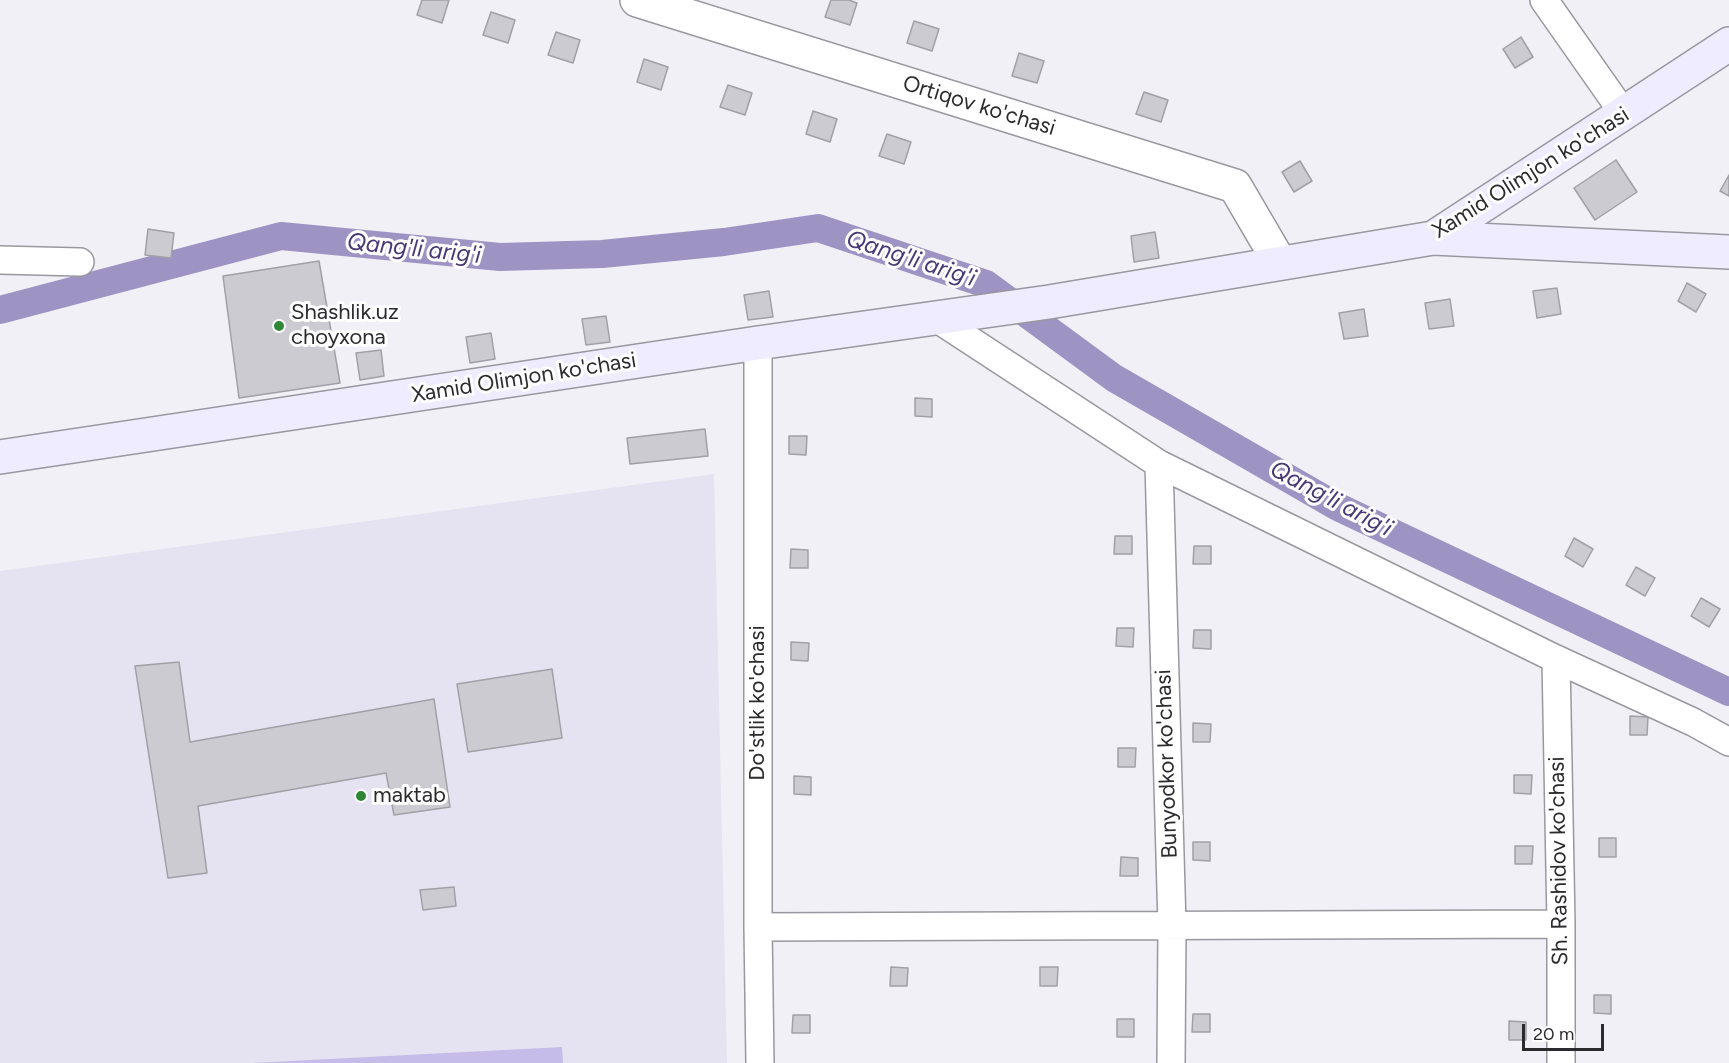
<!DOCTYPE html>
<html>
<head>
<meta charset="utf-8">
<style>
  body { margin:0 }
  #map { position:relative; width:1729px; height:1063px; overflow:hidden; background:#f1f0f7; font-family:Figtree,sans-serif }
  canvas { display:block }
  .scale { position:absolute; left:1522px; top:1024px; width:82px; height:27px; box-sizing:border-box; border:3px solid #2b2a2d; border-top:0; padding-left:8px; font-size:18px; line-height:21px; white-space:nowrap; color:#2b2a2d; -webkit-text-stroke:4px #fefefe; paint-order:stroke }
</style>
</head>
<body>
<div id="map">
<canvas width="1729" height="1063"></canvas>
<div class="scale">20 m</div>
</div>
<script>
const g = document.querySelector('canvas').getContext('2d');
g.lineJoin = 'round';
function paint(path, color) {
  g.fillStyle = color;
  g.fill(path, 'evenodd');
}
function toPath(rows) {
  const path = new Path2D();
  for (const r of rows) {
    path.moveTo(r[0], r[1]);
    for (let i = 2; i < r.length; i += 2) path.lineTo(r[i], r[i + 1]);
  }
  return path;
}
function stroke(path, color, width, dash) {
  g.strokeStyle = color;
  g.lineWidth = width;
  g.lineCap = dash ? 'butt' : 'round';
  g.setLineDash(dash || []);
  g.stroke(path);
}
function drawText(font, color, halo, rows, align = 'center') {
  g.font = font + ' Figtree,sans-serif';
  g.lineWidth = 6;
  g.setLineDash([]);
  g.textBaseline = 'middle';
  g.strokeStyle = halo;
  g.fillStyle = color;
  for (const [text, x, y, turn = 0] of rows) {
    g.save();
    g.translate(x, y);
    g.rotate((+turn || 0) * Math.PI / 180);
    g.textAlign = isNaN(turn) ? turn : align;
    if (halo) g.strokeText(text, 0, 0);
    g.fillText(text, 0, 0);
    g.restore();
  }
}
const built = toPath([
  [714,474,727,1063,0,1063,0,571]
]);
const green = toPath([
  [562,1047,563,1063,252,1063]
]);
const canal = toPath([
  [0,310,281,236,500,257,602,254,724,242,818,228,986,284,1114,378,1338,507,1729,692]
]);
const building = toPath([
  [422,0,449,0,442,23,417,15,422,0],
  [831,0,849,0,857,3,850,25,825,17,831,0],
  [491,12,515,20,508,43,483,35,491,12],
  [914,21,939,29,932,51,907,43,914,21],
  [556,32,580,40,573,63,548,55,556,32],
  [1521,37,1533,57,1515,68,1503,49,1521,37],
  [1019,53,1044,61,1037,83,1012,76,1019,53],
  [644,59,668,67,661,90,637,82,644,59],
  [728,85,752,93,745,115,720,107,728,85],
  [1144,92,1168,100,1161,122,1136,114,1144,92],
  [813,111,837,119,830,142,806,134,813,111],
  [887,134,911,142,904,164,879,156,887,134],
  [1616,160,1637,192,1595,220,1574,188,1616,160],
  [1300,161,1312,181,1294,192,1282,172,1300,161],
  [1729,175,1729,196,1720,191,1729,175],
  [148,229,174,233,171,258,145,255,148,229],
  [1155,232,1159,258,1134,262,1131,236,1155,232],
  [319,261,340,383,239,398,223,276,319,261],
  [1687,283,1706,294,1696,312,1678,301,1687,283],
  [1557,288,1561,314,1537,318,1533,291,1557,288],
  [769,291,773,317,748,320,744,295,769,291],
  [1450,299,1454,326,1429,329,1425,303,1450,299],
  [1364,309,1368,336,1344,339,1339,313,1364,309],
  [606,316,610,342,586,345,582,319,606,316],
  [491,333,495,359,470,363,466,337,491,333],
  [381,350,384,376,360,380,356,353,381,350],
  [915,398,932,399,932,417,915,416,915,398],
  [705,429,708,456,630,464,627,438,705,429],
  [789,436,807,436,806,455,789,454,789,436],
  [1115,536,1132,536,1132,554,1114,554,1115,536],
  [1574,538,1593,549,1583,567,1565,556,1574,538],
  [1194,546,1211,546,1211,564,1193,564,1194,546],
  [791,549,808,550,808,568,790,568,791,549],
  [1636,567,1655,578,1645,596,1626,585,1636,567],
  [1701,598,1720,609,1709,627,1691,616,1701,598],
  [1117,628,1134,628,1133,647,1116,646,1117,628],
  [1194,630,1211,630,1211,649,1193,648,1194,630],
  [791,642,809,643,808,661,791,660,791,642],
  [179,662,190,742,434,699,450,807,394,815,386,773,198,806,207,873,168,878,135,666,179,662],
  [552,669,562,738,468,752,457,684,552,669],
  [1630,716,1648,717,1647,735,1630,735,1630,716],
  [1193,723,1211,724,1210,742,1193,742,1193,723],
  [1118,748,1136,748,1135,767,1118,767,1118,748],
  [1514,775,1532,775,1531,794,1514,793,1514,775],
  [794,776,811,777,811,795,794,794,794,776],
  [1599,838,1616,838,1616,857,1599,857,1599,838],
  [1193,842,1210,842,1210,861,1193,860,1193,842],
  [1515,846,1533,846,1532,864,1515,864,1515,846],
  [1121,857,1138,858,1138,876,1120,876,1121,857],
  [454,887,456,906,423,910,420,890,454,887],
  [891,967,908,968,907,986,890,986,891,967],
  [1040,967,1058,967,1057,986,1040,986,1040,967],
  [1594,995,1611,995,1611,1014,1594,1013,1594,995],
  [1193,1014,1210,1014,1210,1032,1192,1032,1193,1014],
  [793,1015,810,1015,810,1033,792,1033,793,1015],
  [1117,1019,1134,1019,1134,1037,1117,1037,1117,1019],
  [1509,1021,1526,1022,1526,1040,1509,1040,1509,1021]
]);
const minor = toPath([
  [1544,0,1624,114],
  [0,260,80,262],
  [936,318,1159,464,1556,659,1693,722,1729,742],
  [758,343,758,927,760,1063],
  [1159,464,1172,926,1171,1063],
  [1556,659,1561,924,1561,1063],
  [758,927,1561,924]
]);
const tertiary = toPath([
  [637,0,1235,186,1280,263]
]);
const secondary = toPath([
  [1433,238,1729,252],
  [0,457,758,343,1049,302,1433,238,1729,44]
]);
const markers = [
  [279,326,6,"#2f8636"],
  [361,796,6,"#2f8636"]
];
const streetNames = [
  ["Ortiqov ko'chasi",979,106,17],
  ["Xamid Olimjon ko'chasi",1531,173,-32],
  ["Xamid Olimjon ko'chasi",524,378,-9],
  ["Do'stlik ko'chasi",758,703,-90],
  ["Bunyodkor ko'chasi",1167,764,-92],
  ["Sh. Rashidov ko'chasi",1559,861,-91]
];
const poiNames = [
  ["Shashlik.uz",291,313],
  ["choyxona",291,338],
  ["maktab",373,796]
];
const waterNames = [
  ["Qang'li arig'i",414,249,6],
  ["Qang'li arig'i",911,259,18],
  ["Qang'li arig'i",1331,499,28]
];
paint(built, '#e5e3f1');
paint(green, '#c5bce9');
stroke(canal, '#9e94c3', 28);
paint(building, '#cccbd2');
stroke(building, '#a1a0a6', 1.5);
stroke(minor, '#99989f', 30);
stroke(tertiary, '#99989f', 36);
stroke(secondary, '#99989f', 36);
stroke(minor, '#fff', 27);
stroke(tertiary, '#fff', 33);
stroke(secondary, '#f0ecff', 33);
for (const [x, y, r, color] of markers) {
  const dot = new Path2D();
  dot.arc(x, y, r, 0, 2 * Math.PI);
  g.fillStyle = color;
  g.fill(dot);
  stroke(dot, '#fefefe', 2);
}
drawText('22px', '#2b2a2d', '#fefefe', streetNames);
drawText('22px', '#2b2a2d', '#fefefe', poiNames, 'left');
drawText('italic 24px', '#493974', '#fefefe', waterNames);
</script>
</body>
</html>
